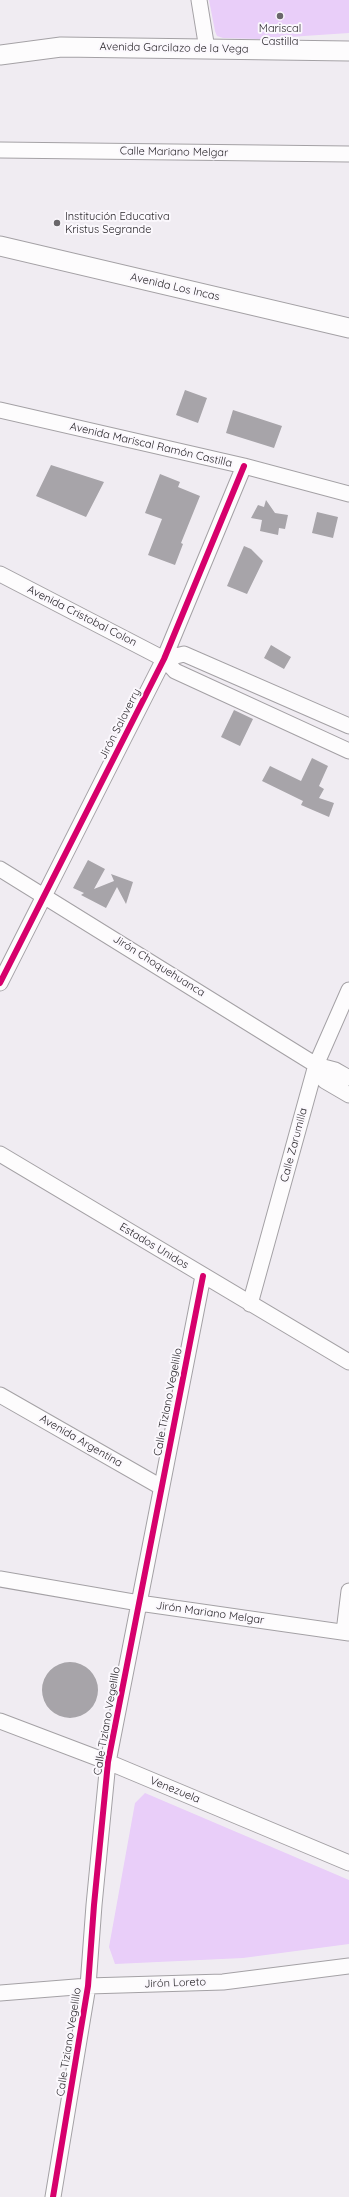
<!DOCTYPE html>
<html>
<head>
<meta charset="utf-8">
<style>
  body { margin:0 }
  canvas { display:block; background:#f0ecf2 }
</style>
</head>
<body>
<canvas width="349" height="2197"></canvas>
<script>
const g = document.querySelector('canvas').getContext('2d');
g.lineJoin = 'round';
function paint(path, color) {
  g.fillStyle = color;
  g.fill(path, 'evenodd');
}
function toPath(rows) {
  const path = new Path2D();
  for (const r of rows) {
    if (r.length === 3) {
      path.moveTo(r[0] + r[2], r[1]);
      path.arc(r[0], r[1], r[2], 0, 2 * Math.PI);
      continue;
    }
    path.moveTo(r[0], r[1]);
    for (let i = 2; i < r.length; i += 2) path.lineTo(r[i], r[i + 1]);
  }
  return path;
}
function stroke(path, color, width, dash) {
  g.strokeStyle = color;
  g.lineWidth = width;
  g.lineCap = dash ? 'butt' : 'round';
  g.setLineDash(dash || []);
  g.stroke(path);
}
function drawText(font, color, halo, rows, align = 'center') {
  g.font = font + ' Quicksand,sans-serif';
  g.lineWidth = 4;
  g.setLineDash([]);
  g.textBaseline = 'middle';
  g.strokeStyle = halo;
  g.fillStyle = color;
  for (const [text, x, y, turn = 0] of rows) {
    g.save();
    g.translate(x, y);
    g.rotate((+turn || 0) * Math.PI / 180);
    g.textAlign = isNaN(turn) ? turn : align;
    if (halo) g.strokeText(text, 0, 0);
    g.fillText(text, 0, 0);
    g.restore();
  }
}
const green = toPath([
  [209,0,349,0,349,33,259,39,223,38,217,36,215,31],
  [145,1793,349,1880,349,1944,243,1958,115,1964,109,1947,135,1803]
]);
const building = toPath([
  [185,390,207,398,198,423,176,415],
  [233,410,282,426,274,448,226,433],
  [51,465,104,482,86,517,36,496],
  [160,474,180,482,178,487,200,496,181,543,183,544,175,565,148,555,162,519,145,513],
  [266,500,275,513,288,515,285,529,279,528,278,535,260,531,262,520,251,518,258,505,264,507],
  [317,512,338,517,333,538,312,533],
  [244,546,251,549,263,561,247,594,227,586],
  [271,645,291,657,284,669,264,658],
  [234,710,253,719,240,746,221,737],
  [312,758,328,766,319,786,324,789,319,798,334,803,329,817,301,805,303,801,262,781,270,766,301,781],
  [88,860,105,869,94,889,114,881,111,874,133,882,126,904,117,887,106,908,81,895,84,893,73,888],
  [70,1690,28]
]);
const minor = toPath([
  [199,0,207,49],
  [0,150,349,154],
  [0,410,244,466,349,494],
  [0,574,164,659,175,671,349,751],
  [164,659,184,654,349,726],
  [0,869,316,1065,335,1070,349,1078],
  [0,983,164,659,244,466],
  [316,1065,325,1081,349,1095],
  [0,1154,349,1362],
  [250,1304,316,1065,349,990],
  [0,1395,161,1487],
  [0,1579,139,1603,349,1633],
  [344,1632,349,1591],
  [0,1721,108,1762,349,1863],
  [0,1993,88,1986,223,1982,349,1966],
  [53,2197,88,1986,94,1905,108,1762,203,1276]
]);
const tertiary = toPath([
  [0,55,61,47,349,51],
  [0,246,349,328]
]);
const cycleway = toPath([
  [0,983,164,659,244,466],
  [53,2197,88,1986,94,1905,108,1762,203,1276]
]);
const markers = [
  [280,16,4,"#6a676b"],
  [57,223,4,"#6a676b"]
];
const poiNames = [
  ["Mariscal",280,29],
  ["Castilla",280,42],
  ["Institución Educativa",65,217,"left"],
  ["Kristus Segrande",65,230,"left"]
];
const streetNames = [
  ["Avenida Garcilazo de la Vega",174,48,1],
  ["Calle Mariano Melgar",174,152,1],
  ["Avenida Los Incas",175,287,13],
  ["Avenida Mariscal Ramón Castilla",151,445,13],
  ["Avenida Cristobal Colon",82,616,27],
  ["Jirón Salaverry",120,724,-63],
  ["Jirón Choquehuanca",159,966,32],
  ["Calle Zarumilla",294,1145,-75],
  ["Estados Unidos",154,1246,31],
  ["Calle Tiziano Vegelillo",168,1402,-79],
  ["Avenida Argentina",81,1441,30],
  ["Jirón Mariano Melgar",210,1613,8],
  ["Calle Tiziano Vegelillo",107,1721,-80],
  ["Venezuela",175,1790,22],
  ["Jirón Loreto",175,1983,-2],
  ["Calle Tiziano Vegelillo",69,2042,-81]
];
paint(green, '#e9cef9');
paint(building, '#a7a4a9');
stroke(minor, '#a4a1a5', 17);
stroke(tertiary, '#a4a1a5', 21);
stroke(minor, '#fdfcfd', 15);
stroke(tertiary, '#fdfcfd', 19);
stroke(cycleway, '#d6006c', 6);
for (const [x, y, r, color] of markers) {
  const dot = new Path2D();
  dot.arc(x, y, r, 0, 2 * Math.PI);
  g.fillStyle = color;
  g.fill(dot);
  stroke(dot, '#fbf8fd', 1.5);
}
drawText('11px', '#221f23', '#fbf8fd', poiNames);
drawText('11px', '#221f23', '#fbf8fd', streetNames);
</script>
</body>
</html>
